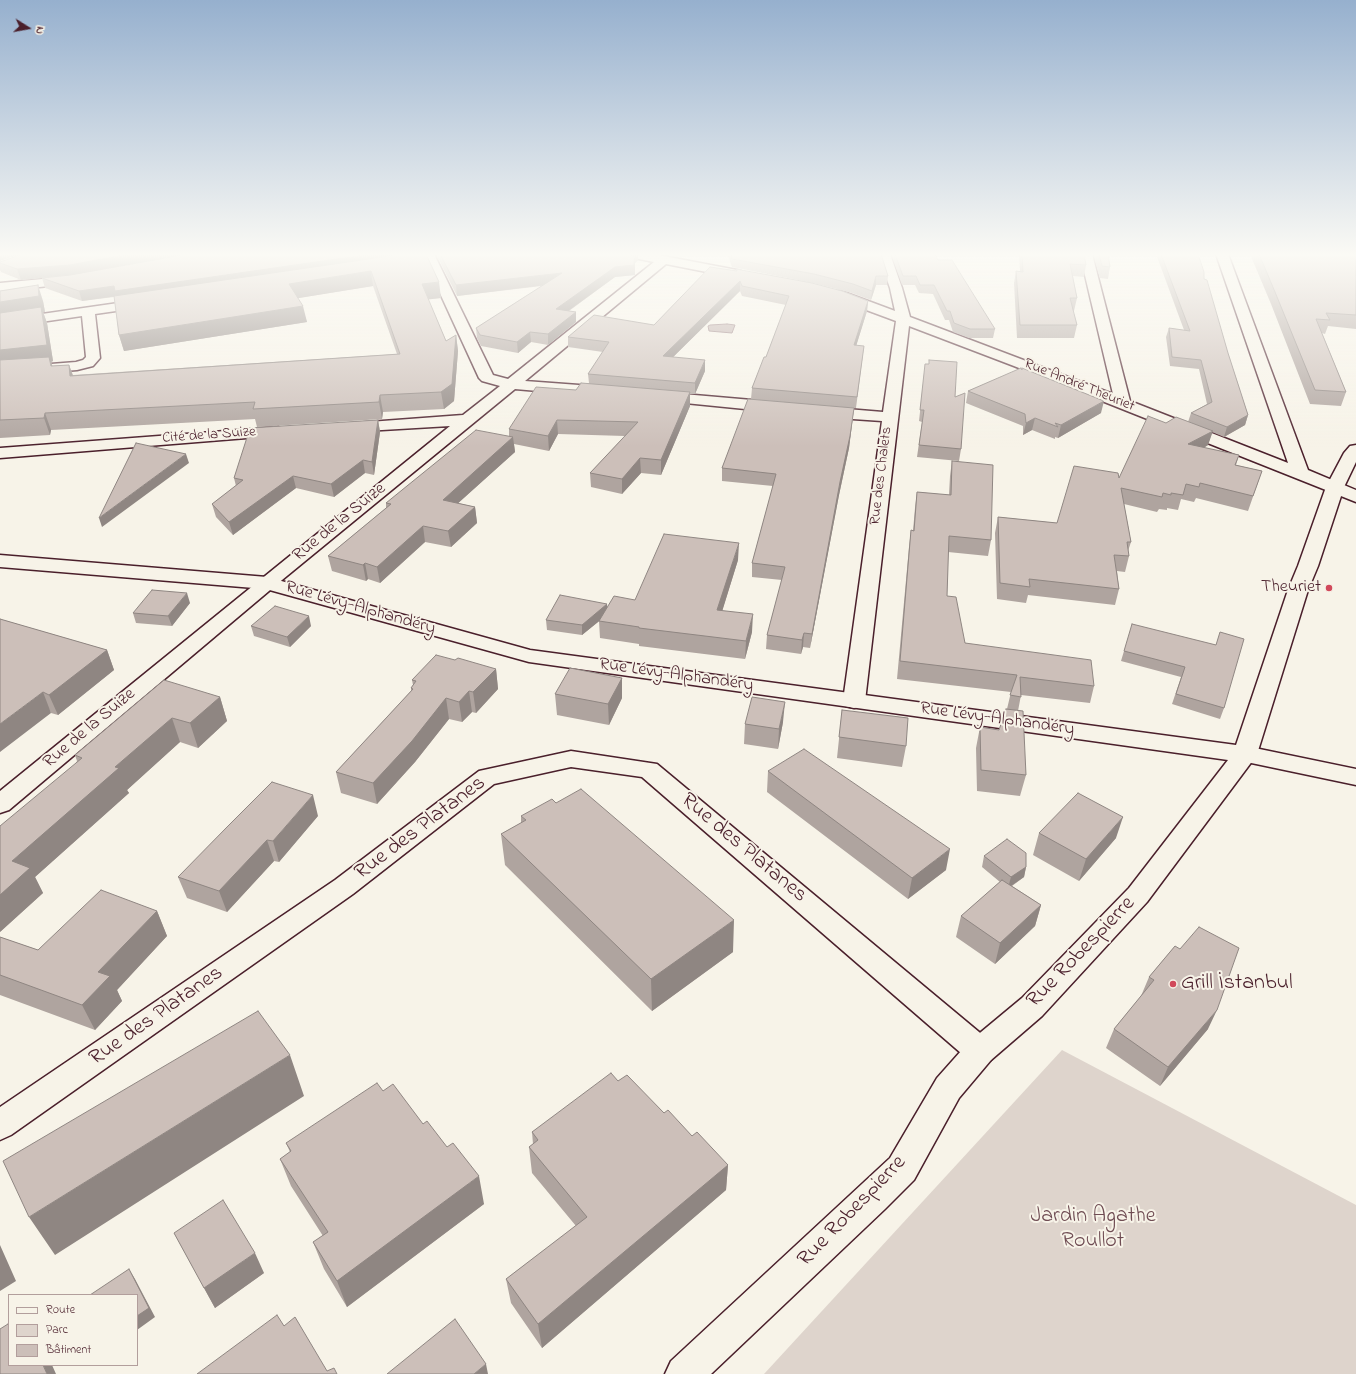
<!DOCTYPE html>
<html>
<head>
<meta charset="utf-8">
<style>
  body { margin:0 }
  #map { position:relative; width:1356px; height:1374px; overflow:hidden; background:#f7f3e8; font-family:"Indie Flower",sans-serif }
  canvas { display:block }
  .legend { position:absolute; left:8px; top:1294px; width:130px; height:72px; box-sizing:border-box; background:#f7f3e8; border:1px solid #b29e9c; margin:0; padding:5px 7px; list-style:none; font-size:12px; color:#4a1f2b }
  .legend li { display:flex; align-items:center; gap:8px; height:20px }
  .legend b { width:20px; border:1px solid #b29e9c }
  .north { position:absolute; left:8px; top:8px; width:40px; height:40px; -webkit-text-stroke:3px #f7f3e8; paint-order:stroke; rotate:101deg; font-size:11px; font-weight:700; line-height:16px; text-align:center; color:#4a1f2b }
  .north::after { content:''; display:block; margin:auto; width:14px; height:18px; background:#4a1f2b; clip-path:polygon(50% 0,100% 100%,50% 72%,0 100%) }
</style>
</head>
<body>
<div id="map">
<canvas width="1356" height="1374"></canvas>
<ul class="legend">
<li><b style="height:5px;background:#f7f3e8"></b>Route</li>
<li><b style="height:11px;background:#ded4cc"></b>Parc</li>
<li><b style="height:11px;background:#ccbfb9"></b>Bâtiment</li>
</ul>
<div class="north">N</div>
</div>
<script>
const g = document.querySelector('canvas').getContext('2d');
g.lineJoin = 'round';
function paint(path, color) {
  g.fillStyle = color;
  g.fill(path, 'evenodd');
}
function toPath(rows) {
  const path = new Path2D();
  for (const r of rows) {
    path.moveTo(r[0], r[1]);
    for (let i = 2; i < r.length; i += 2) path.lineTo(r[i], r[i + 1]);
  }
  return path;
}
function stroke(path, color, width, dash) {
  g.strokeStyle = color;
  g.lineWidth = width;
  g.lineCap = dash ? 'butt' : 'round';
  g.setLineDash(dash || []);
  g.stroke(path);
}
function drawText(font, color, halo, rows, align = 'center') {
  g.font = font + ' "Indie Flower",sans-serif';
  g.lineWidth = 4;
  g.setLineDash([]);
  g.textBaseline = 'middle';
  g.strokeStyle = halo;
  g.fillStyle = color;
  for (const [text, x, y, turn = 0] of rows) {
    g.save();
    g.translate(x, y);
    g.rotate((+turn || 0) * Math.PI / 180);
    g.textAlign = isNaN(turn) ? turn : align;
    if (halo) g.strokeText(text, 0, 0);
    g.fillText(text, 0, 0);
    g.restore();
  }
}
const green = toPath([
  [1062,1050,1356,1205,1356,1374,764,1374]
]);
const water = toPath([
  [727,324,735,325,732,333,709,331,708,326,710,325,727,324]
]);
const minor = toPath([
  [422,254,434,254,493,375,508,379,654,262,629,257,627,254,653,254,737,270,741,271,743,274,741,277,737,278,666,264,525,381,606,387,611,389,614,392,611,395,606,397,515,389,282,580,9,810,0,813,0,791,450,426,348,432,342,430,340,427,342,424,463,415,500,386,482,381,479,378,422,254],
  [878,254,890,254,902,288,910,317,1113,394,1080,254,1092,254,1130,401,1288,463,1216,254,1228,254,1308,470,1356,490,1356,502,1014,366,909,326,865,701,862,706,854,708,846,706,843,701,882,421,823,417,817,415,815,412,817,409,823,407,883,412,896,321,834,298,832,295,834,292,839,291,844,292,895,311,890,288,878,254],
  [74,276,79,277,80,280,79,283,0,291,0,283,74,276],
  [146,299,151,300,153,303,151,306,95,314,100,358,93,366,77,370,0,376,0,368,76,362,83,360,86,357,82,316,0,328,0,320,146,299],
  [660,392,775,402,781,404,783,407,781,410,775,412,655,400,652,397,655,394,660,392],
  [278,427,284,429,286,432,284,435,0,458,0,448,278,427],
  [1245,746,1356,769,1356,785,1237,760,1233,754,1237,748,1245,746],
  [571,751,657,764,991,1042,995,1051,991,1060,980,1064,969,1060,642,777,571,767,494,784,353,894,11,1135,0,1140,0,1107,335,880,479,771,571,751]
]);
const tertiary = toPath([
  [1356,445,1356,462,1344,487,1318,566,1308,590,1257,754,1253,760,1147,902,1042,1016,991,1060,959,1098,914,1180,885,1209,711,1374,665,1374,671,1361,890,1158,937,1078,969,1042,1022,998,1129,888,1228,760,529,662,266,589,0,567,0,555,267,577,530,650,1236,745,1288,590,1298,566,1326,487,1344,453,1350,446,1356,445]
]);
const wall = toPath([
  [23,254,185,254,73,275,21,280,1,272,0,270,0,262],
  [426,254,441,298,428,299,446,341,456,335,458,351,454,401,444,409,383,412,382,419,257,427,255,419,51,430,50,435,0,438,0,291,43,301,45,312,43,312,47,323,53,361,51,362,52,366,69,365,73,375,397,354,373,286,298,298,307,322,124,351,119,335,114,297,82,301,45,288,42,278,70,275],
  [436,254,638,254,638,260,635,263,635,275,615,277,569,311,576,312,576,322,548,345,531,342,518,353,481,346,477,338,476,328,542,286,457,296],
  [728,254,881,254,888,276,887,285,876,285,871,300,852,293,813,283,732,267,728,256],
  [891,254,935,254,938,260,995,329,993,338,969,338,953,332,949,320,945,320,933,294,919,293,915,285,902,285],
  [1019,254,1084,254,1086,265,1084,277,1073,276,1077,298,1074,311,1073,311,1077,325,1074,338,1017,338,1014,283,1016,271,1020,271],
  [1093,254,1108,254,1110,267,1108,279,1100,278],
  [1156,254,1198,254,1204,279,1248,415,1245,425,1224,437,1212,432,1208,445,1204,448,1239,455,1236,465,1262,471,1248,511,1196,498,1194,502,1181,499,1178,510,1167,508,1167,510,1159,509,1157,512,1124,504,1131,542,1128,551,1129,556,1125,572,1117,571,1119,589,1115,605,1028,595,1026,603,997,599,995,533,998,517,1057,523,1119,478,1166,423,1188,422,1191,413,1207,404,1199,369,1170,366,1166,337,1169,328,1184,330],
  [1250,254,1356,254,1356,329,1328,326,1325,334,1322,333,1346,392,1341,406,1310,404,1271,304],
  [736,269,868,301,867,311,856,346,864,346,856,408,854,408,849,448,839,495,810,648,803,647,801,654,766,649,767,635,782,580,752,577,752,563,773,486,722,481,722,468,751,399,752,388,766,357,786,305,742,296,740,291,673,357,705,371,695,394,690,394,690,406,661,475,641,473,622,494,591,487,590,473,625,436,558,434,549,451,514,444,515,452,458,503,475,507,477,523,451,547,425,542,380,583,368,579,366,581,332,571,328,556,386,508,386,503,509,436,509,429,589,383,588,374,603,352,568,347,568,337,654,325,736,271],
  [1022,369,1101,413,1058,438,1055,437,1055,439,1032,430,1023,435,1023,426,966,403,968,391],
  [924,375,955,397,961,449,959,461,917,457,922,422,919,421],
  [378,420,380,432,374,475,365,473,334,497,296,488,233,535,216,517,212,504,236,486,234,478],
  [952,461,991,540,988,556,948,552,947,596,965,643,1094,686,1090,703,1021,695,1018,711,1026,775,1020,796,977,791,976,748,980,727,999,730,1007,709,1011,692,897,679,909,547,911,530,913,531,915,508,917,492,949,495,950,476],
  [738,560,722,611,752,632,745,659,639,646,639,644,600,638,599,621,582,635,547,630,546,620,607,604,607,607,635,600],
  [190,603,172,626,136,623,133,613],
  [0,619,107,650,114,670,58,715,51,713],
  [251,626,311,626,290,647,254,636],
  [1216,645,1224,708,1220,719,1172,704,1181,677,1121,661,1124,651],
  [496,669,498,689,476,713,472,712,462,722,449,719,415,762,377,804,341,793,336,772,411,691,411,688,413,685,412,680],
  [622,678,622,698,609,725,557,715,555,694],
  [220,697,227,721,198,748,180,742,127,790,129,793,35,877,43,893,0,932,77,761,75,755],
  [842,710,906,746,902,767,837,758],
  [783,722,778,749,744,744,745,724],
  [768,771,946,870,908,899,767,792],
  [318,816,279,862,274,861,227,912,187,898,178,877],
  [521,816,733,952,652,1011,505,865,501,834,521,823],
  [1039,833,1116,838,1079,881,1033,855],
  [984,856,1026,867,1024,877,1012,886,1041,905,1035,926,995,964,956,937,961,916,1000,882,982,867],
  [157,911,167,936,117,990,122,1001,95,1030,0,995,0,937,38,950],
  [1175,946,1208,1029,1160,1086,1106,1048,1114,1029,1141,996,1149,977],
  [618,1081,664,1113,728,1165,726,1190,542,1348,511,1303,506,1279,576,1226,532,1173,529,1147,533,1144,532,1132],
  [383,1091,484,1204,347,1307,324,1269,313,1242,323,1236,291,1186,280,1159,290,1152,286,1143],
  [174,1233,264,1273,215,1308]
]);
const shadedWall = toPath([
  [0,254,21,254,0,261],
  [128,254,185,254,73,275,21,280,17,269],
  [371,254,421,254,82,301,79,291,114,286],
  [633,254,638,254,638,260,635,263,635,275,615,277,557,319,556,309],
  [371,271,373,286,293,299,289,284],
  [562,273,562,283,457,296,456,285],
  [876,276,876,285,871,300,872,291],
  [740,281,740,291,663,367,663,356],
  [439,282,441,298,424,300,422,284],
  [38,285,43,301,45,312,43,312,47,323,53,361,51,362,55,373,0,366,0,302],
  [868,301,867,311,853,356,854,345],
  [303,306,307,322,124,351,119,335],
  [576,312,576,322,548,345,548,334],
  [530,332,531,342,518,353,517,342],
  [456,335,458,351,454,401,444,409,441,392],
  [705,360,705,371,695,394,695,383],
  [69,365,75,382,70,376],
  [690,392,690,406,661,475,661,460],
  [380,395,383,412,382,419,379,402],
  [1104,401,1101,413,1058,438,1061,425],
  [854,408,849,448,839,495,810,648,812,634],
  [45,413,51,430,50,435,44,418],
  [1248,415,1245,425,1224,437,1227,427],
  [1035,418,1032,430,1023,435,1026,423],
  [378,420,380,432,374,475,372,462],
  [557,420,558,434,549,451,548,436],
  [1213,431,1208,445,1184,459,1188,444],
  [513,437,515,452,445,515,443,500],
  [186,454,189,463,102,527,99,518],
  [640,458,641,473,622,494,622,479],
  [363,460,365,473,334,497,331,484],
  [293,476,296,488,233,535,229,522],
  [475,507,477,523,451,547,448,531],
  [423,526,425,542,380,583,377,567],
  [739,543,738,560,717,628,717,610],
  [365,563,368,579,366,581,363,565],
  [187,593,190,603,172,626,168,616],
  [607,604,608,614,582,635,582,625],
  [753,614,752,632,745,659,746,641],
  [309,616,311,626,290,647,287,637],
  [804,633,803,647,801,654,802,640],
  [107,650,114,670,58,715,49,695],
  [496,669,498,689,476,713,473,692],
  [622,678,622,698,609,725,608,704],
  [469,691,472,712,462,722,459,702],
  [43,692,51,713,0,752,0,724],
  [220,697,227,721,198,748,190,723],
  [446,698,449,719,415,762,377,804,373,783],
  [785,702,783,722,778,749,779,729],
  [172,718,180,742,127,790,129,793,35,877,43,893,0,932,0,895,12,861,115,767],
  [313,795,318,816,279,862,273,841],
  [1123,817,1116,838,1079,881,1086,859],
  [267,840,274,861,227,912,219,891],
  [950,849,946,870,908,899,912,878],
  [1026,867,1024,877,1008,888,1011,877],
  [1041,905,1035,926,995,964,1000,943],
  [157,911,167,936,117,990,122,1001,95,1030,82,1005,98,972],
  [734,920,733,952,652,1011,651,979],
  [1217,1010,1208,1029,1160,1086,1168,1067],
  [290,1055,304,1096,55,1255,29,1217],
  [728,1165,726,1190,542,1348,538,1324],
  [479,1176,484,1204,347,1307,337,1281],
  [0,1245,16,1281,0,1291],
  [255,1253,264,1273,215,1308,204,1288],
  [129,1269,135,1279,155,1317,137,1330,137,1316],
  [486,1364,488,1374,474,1374],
  [43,1365,52,1365,56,1374,47,1374]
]);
const building = toPath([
  [23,254,128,254,70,265,17,269,0,263,0,262,23,254],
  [188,254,371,254,115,291,114,286,79,291,42,278,70,275,188,254],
  [403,254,426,254,439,282,422,284,446,341,456,335,452,384,441,392,380,395,379,402,253,409,255,402,45,413,44,418,0,420,0,360,49,357,51,366,69,365,70,376,400,354,371,271,289,284,303,306,119,335,114,296,403,254],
  [440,254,633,254,631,256,634,256,634,265,615,267,556,309,576,312,548,334,530,332,517,342,480,335,476,328,562,273,456,285,440,254],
  [731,254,881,254,888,276,876,276,872,291,853,284,814,274,732,259,731,254],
  [895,254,935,254,938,260,952,260,995,329,970,329,954,323,950,311,947,311,934,285,920,285,916,276,903,276,895,254],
  [1022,254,1084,254,1086,265,1070,264,1077,298,1070,298,1077,325,1020,325,1016,271,1023,272,1022,254],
  [1099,254,1108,254,1110,267,1102,266,1099,254],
  [1161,254,1198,254,1204,272,1204,279,1207,280,1228,353,1248,415,1227,427,1191,413,1212,402,1201,360,1172,357,1169,328,1190,331,1161,254],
  [1259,254,1356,254,1356,315,1326,313,1330,320,1316,319,1346,392,1315,390,1275,292,1259,254],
  [710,267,737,271,736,269,812,283,842,291,868,301,854,345,864,346,857,397,752,388,764,357,766,357,789,296,742,286,740,281,663,356,705,360,695,383,588,374,609,342,568,337,594,315,654,325,710,267],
  [38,285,39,296,0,302,0,291,38,285],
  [41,307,47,345,0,350,0,313,41,307],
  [929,360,957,362,955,397,965,393,961,449,919,445,924,410,920,410,925,364,929,364,929,360],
  [1021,368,1022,370,1022,368,1104,401,1061,425,1055,423,1058,427,1035,418,1026,423,1025,414,968,391,1021,368],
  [581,383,690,392,661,460,640,458,622,479,590,473,638,422,557,420,548,436,509,429,536,387,576,390,581,383],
  [748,399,854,408,850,436,840,482,812,634,804,633,802,640,767,635,785,567,752,563,776,474,722,468,748,399],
  [1148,416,1166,423,1176,417,1213,431,1188,444,1239,455,1235,465,1262,471,1253,496,1200,483,1199,487,1186,484,1183,495,1171,493,1171,495,1163,493,1162,497,1121,488,1131,542,1127,542,1129,556,1114,555,1119,589,1029,579,1030,587,1000,583,998,517,1057,523,1074,466,1118,473,1119,478,1148,416],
  [378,420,372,462,363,460,331,484,293,476,229,522,212,504,243,480,234,478,250,428,378,420],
  [476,430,513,437,443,500,475,507,448,531,423,526,377,567,365,563,363,565,328,556,391,504,386,503,476,430],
  [136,443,186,454,99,518,136,443],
  [952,461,993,465,991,540,949,536,947,596,956,597,965,643,1091,660,1094,686,1020,677,1021,697,1010,695,1017,675,900,661,911,530,914,531,917,492,951,495,952,461],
  [664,534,739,543,717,610,753,614,746,641,639,628,639,627,599,621,614,596,635,600,664,534],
  [152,590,187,593,168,616,133,613,152,590],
  [560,595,607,604,582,625,546,620,560,595],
  [275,606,309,616,287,637,251,626,275,606],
  [0,619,107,650,49,695,43,692,0,724,0,619],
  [1132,624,1216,645,1220,632,1244,639,1224,708,1176,694,1185,667,1124,651,1132,624],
  [436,655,455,660,458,658,496,669,473,692,469,691,459,702,446,698,412,741,373,783,336,772,413,689,411,688,416,681,412,680,436,655],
  [570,668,622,678,608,704,555,694,570,668],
  [164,680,220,697,190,723,172,718,115,767,119,768,12,861,30,868,0,895,0,826,82,758,75,755,164,680],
  [752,697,785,702,779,729,745,724,752,697],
  [1006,709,1023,711,1026,775,981,770,980,727,999,730,1006,709],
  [842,710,908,718,906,746,839,737,842,710],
  [804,749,950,849,912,878,768,771,804,749],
  [272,782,313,795,273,841,267,840,219,891,178,877,227,827,272,782],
  [581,789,734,920,651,979,501,834,526,820,521,816,552,799,556,803,581,789],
  [1078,793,1123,817,1086,859,1039,833,1078,793],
  [1007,839,1026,853,1026,867,1011,877,984,856,1007,839],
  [1002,880,1041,905,1000,943,961,916,1002,880],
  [101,890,157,911,98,972,110,976,82,1005,0,975,0,937,38,950,101,890],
  [1199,927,1239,948,1217,1010,1168,1067,1114,1029,1154,980,1149,977,1175,946,1180,949,1199,927],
  [258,1011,290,1055,29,1217,3,1161,258,1011],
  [611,1073,618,1081,627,1075,664,1113,668,1110,692,1136,697,1132,728,1165,538,1324,506,1279,587,1217,529,1147,538,1140,532,1132,611,1073],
  [377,1083,383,1091,393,1084,423,1124,427,1121,447,1147,453,1143,479,1176,337,1281,313,1242,328,1232,280,1159,291,1151,286,1143,377,1083],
  [223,1200,255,1253,204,1288,174,1233,223,1200],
  [129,1269,149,1308,137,1316,137,1295,90,1295,129,1269],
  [277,1315,284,1326,295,1317,327,1371,334,1368,337,1374,197,1374,277,1315],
  [455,1319,486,1364,474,1374,387,1374,455,1319],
  [8,1324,9,1327,9,1365,43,1365,47,1374,0,1374,0,1329,8,1324]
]);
const markers = [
  [1329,588,4,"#d1495b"],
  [1173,984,4,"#d1495b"]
];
const farStreetnames = [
  ["Rue André Theuriet",1079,386,22],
  ["Cité de la Suize",209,436,-4],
  ["Rue des Chalets",882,476,-83]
];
const streetNames = [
  ["Rue de la Suize",340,523,-39],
  ["Rue Lévy-Alphandéry",360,609,16],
  ["Rue Lévy-Alphandéry",676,676,8],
  ["Rue Lévy-Alphandéry",997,720,8],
  ["Rue de la Suize",90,729,-40]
];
const poiNames = [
  ["Theuriet",1321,588]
];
const nearStreetnames = [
  ["Rue des Platanes",421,829,-37],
  ["Rue des Platanes",743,849,40],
  ["Rue Robespierre",1082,953,-46],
  ["Rue des Platanes",157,1017,-35],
  ["Rue Robespierre",853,1212,-46]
];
const nearPoinames = [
  ["Grill İstanbul",1181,984]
];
const nearParknames = [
  ["Jardin Agathe",1093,1217],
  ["Roullot",1093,1242]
];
paint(green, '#ded4cc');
paint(water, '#bcaaa7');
stroke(water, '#8e7275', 1);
stroke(minor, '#4a1f2b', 3);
stroke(tertiary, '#4a1f2b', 3);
paint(minor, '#f7f3e8');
paint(tertiary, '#f7f3e8');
paint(wall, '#afa49f');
paint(shadedWall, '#8f8682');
paint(building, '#ccbfb9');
stroke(building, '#8f8682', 1);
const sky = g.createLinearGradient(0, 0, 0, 447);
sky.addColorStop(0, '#96b0ce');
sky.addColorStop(0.57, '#fbfaf5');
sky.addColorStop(1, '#fbfaf500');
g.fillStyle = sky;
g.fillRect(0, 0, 1356, 447);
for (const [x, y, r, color] of markers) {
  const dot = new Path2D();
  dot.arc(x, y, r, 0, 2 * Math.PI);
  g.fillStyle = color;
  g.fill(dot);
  stroke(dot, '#f7f3e8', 1.5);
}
drawText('15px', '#4a1f2b', '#f7f3e8', farStreetnames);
drawText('18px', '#4a1f2b', '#f7f3e8', streetNames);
drawText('18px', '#4a1f2b', '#f7f3e8', poiNames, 'right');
drawText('22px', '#4a1f2b', '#f7f3e8', nearStreetnames);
drawText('22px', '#4a1f2b', '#f7f3e8', nearPoinames, 'left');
drawText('22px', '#6f4c53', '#f7f3e8', nearParknames);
</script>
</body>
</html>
